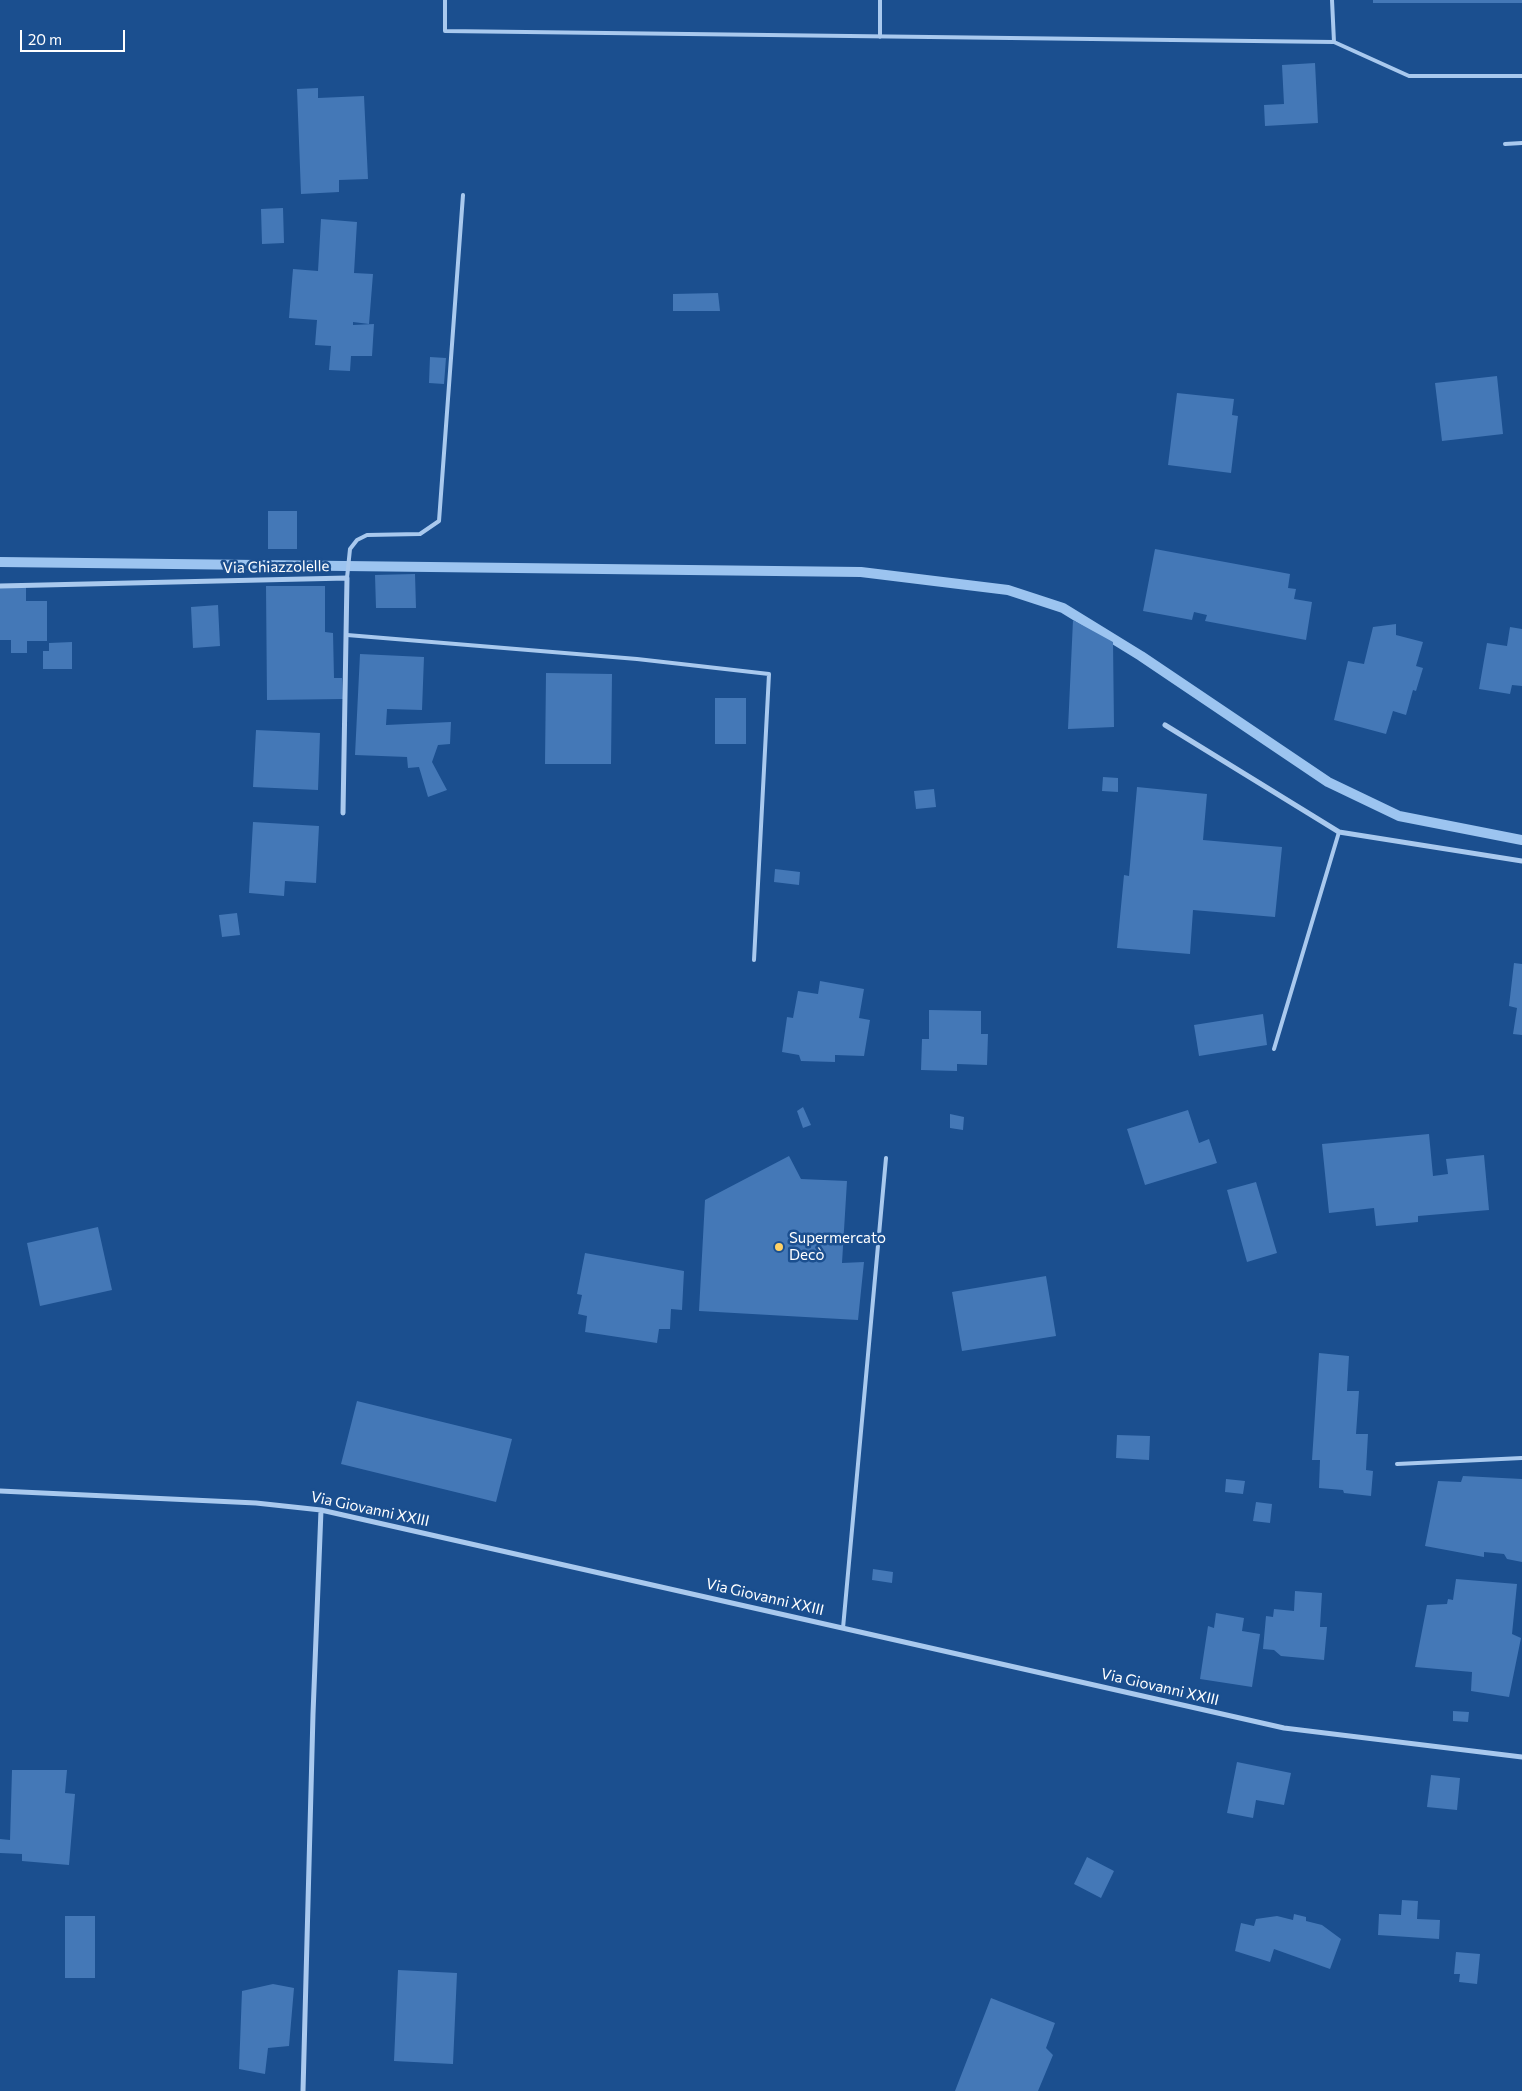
<!DOCTYPE html>
<html>
<head>
<meta charset="utf-8">
<style>
  body { margin:0 }
  #map { position:relative; width:1522px; height:2091px; overflow:hidden; background:#1b4f8f; font-family:Commissioner,sans-serif }
  canvas { display:block }
  .scale { position:absolute; left:20px; top:30px; width:105px; height:22px; box-sizing:border-box; border:2px solid #fff; border-top:0; padding-left:6px; font-size:15px; line-height:18px; white-space:nowrap; color:#fff; -webkit-text-stroke:4px #1b4f8f; paint-order:stroke }
</style>
</head>
<body>
<div id="map">
<canvas width="1522" height="2091"></canvas>
<div class="scale">20 m</div>
</div>
<script>
const g = document.querySelector('canvas').getContext('2d');
g.lineJoin = 'round';
function toPath(rows) {
  const path = new Path2D();
  for (const r of rows) {
    path.moveTo(r[0], r[1]);
    for (let i = 2; i < r.length; i += 2) path.lineTo(r[i], r[i + 1]);
  }
  return path;
}
function stroke(path, color, width, dash) {
  g.strokeStyle = color;
  g.lineWidth = width;
  g.lineCap = dash ? 'butt' : 'round';
  g.setLineDash(dash || []);
  g.stroke(path);
}
function paint(path, color) {
  g.fillStyle = color;
  g.fill(path, 'evenodd');
}
function drawText(font, color, halo, rows, align = 'center') {
  g.font = font + ' Commissioner,sans-serif';
  g.lineWidth = 5;
  g.setLineDash([]);
  g.textBaseline = 'middle';
  g.strokeStyle = halo;
  g.fillStyle = color;
  for (const [text, x, y, turn = 0] of rows) {
    g.save();
    g.translate(x, y);
    g.rotate((+turn || 0) * Math.PI / 180);
    g.textAlign = isNaN(turn) ? turn : align;
    if (halo) g.strokeText(text, 0, 0);
    g.fillText(text, 0, 0);
    g.restore();
  }
}
const stream = toPath([
  [0,562,861,572,1008,590,1063,608,1141,656,1328,782,1399,816,1522,840]
]);
const building = toPath([
  [1373,0,1522,0,1522,3,1373,3],
  [1315,63,1318,123,1265,126,1264,105,1284,104,1282,65],
  [318,88,318,98,364,96,368,179,339,180,339,192,301,194,297,89],
  [283,208,284,243,262,244,261,209],
  [321,219,357,222,354,273,373,274,369,324,353,322,353,325,374,324,372,356,351,356,350,371,329,370,331,346,315,345,317,320,289,318,293,269,318,271],
  [718,293,720,311,673,311,673,294],
  [430,357,446,358,444,384,429,383],
  [1497,376,1503,434,1442,441,1435,383],
  [1177,393,1234,399,1232,415,1238,416,1231,473,1168,465],
  [268,511,297,511,297,549,268,549],
  [1155,549,1290,574,1288,588,1296,589,1294,599,1312,602,1306,640,1205,621,1207,615,1194,612,1192,620,1143,611],
  [415,574,416,608,376,608,375,575],
  [0,586,26,587,26,601,47,601,47,641,27,641,27,653,11,653,11,640,0,640],
  [266,586,325,586,325,632,333,633,334,678,342,678,343,699,267,700],
  [218,605,220,646,193,648,191,607],
  [1073,620,1113,642,1114,727,1068,729],
  [1396,624,1396,635,1423,642,1416,666,1423,668,1416,691,1413,690,1406,715,1393,711,1386,734,1334,720,1348,661,1364,664,1373,627],
  [1510,627,1522,629,1522,686,1512,685,1510,694,1479,689,1487,643,1507,646],
  [72,642,72,669,43,669,43,651,49,651,49,643],
  [360,654,424,657,422,710,387,709,386,725,451,722,450,744,438,745,432,762,447,790,428,797,419,767,408,768,407,757,355,755],
  [546,673,612,674,611,764,545,764],
  [715,698,746,698,746,744,715,744],
  [256,730,320,733,318,790,253,787],
  [1103,777,1118,778,1118,792,1102,791],
  [1137,787,1207,794,1203,840,1282,847,1275,917,1193,910,1190,954,1117,948,1124,875,1129,876],
  [934,789,936,807,916,809,914,791],
  [253,822,319,826,316,883,285,881,284,896,249,893],
  [775,869,800,872,799,885,774,882],
  [237,913,240,935,222,937,219,915],
  [1514,963,1522,964,1522,1035,1513,1034,1517,1008,1509,1006],
  [820,981,864,989,859,1018,870,1020,864,1056,835,1055,835,1062,801,1061,799,1055,782,1052,787,1017,793,1018,798,991,818,994],
  [929,1010,981,1011,981,1034,988,1034,987,1065,957,1064,957,1071,921,1070,922,1039,929,1039],
  [1263,1014,1267,1045,1199,1056,1194,1025],
  [803,1107,811,1125,803,1128,797,1111],
  [1188,1110,1199,1143,1209,1139,1217,1163,1145,1185,1127,1129],
  [950,1114,964,1117,963,1130,950,1128],
  [1429,1134,1433,1176,1448,1174,1446,1159,1484,1155,1489,1210,1418,1216,1418,1222,1376,1226,1374,1208,1329,1213,1322,1144],
  [789,1156,801,1179,847,1181,842,1263,864,1262,858,1320,699,1311,705,1200],
  [1256,1182,1277,1253,1247,1262,1227,1190],
  [98,1227,112,1290,40,1306,27,1243],
  [585,1253,684,1271,682,1310,671,1309,670,1329,659,1329,657,1343,585,1332,587,1316,578,1314,582,1295,577,1294],
  [1046,1276,1056,1336,962,1351,952,1292],
  [1319,1353,1349,1356,1347,1391,1359,1391,1356,1434,1368,1434,1366,1470,1373,1471,1371,1496,1344,1493,1343,1490,1319,1488,1320,1460,1312,1460],
  [357,1401,512,1439,496,1502,341,1464],
  [1117,1435,1150,1436,1149,1460,1116,1458],
  [1463,1476,1522,1479,1522,1562,1507,1559,1504,1554,1484,1552,1484,1557,1425,1546,1438,1481,1461,1482],
  [1226,1479,1245,1481,1243,1494,1225,1492],
  [1256,1502,1272,1504,1270,1523,1253,1521],
  [873,1569,893,1572,892,1583,872,1580],
  [1456,1579,1517,1584,1512,1634,1521,1638,1509,1697,1471,1691,1472,1672,1415,1667,1427,1605,1447,1604,1448,1599,1453,1600],
  [1295,1591,1322,1593,1320,1627,1327,1627,1324,1660,1281,1656,1274,1650,1263,1649,1266,1616,1273,1617,1274,1609,1294,1611],
  [1216,1613,1244,1618,1242,1631,1260,1634,1252,1687,1200,1679,1208,1626,1214,1628],
  [1453,1711,1469,1712,1468,1722,1453,1721],
  [1237,1762,1291,1773,1284,1805,1256,1800,1253,1818,1227,1813],
  [12,1770,67,1770,65,1793,75,1794,69,1865,22,1861,22,1854,0,1853,0,1839,10,1840],
  [1431,1775,1460,1778,1457,1810,1427,1807],
  [1087,1857,1114,1871,1101,1898,1074,1884],
  [1402,1900,1418,1901,1417,1919,1440,1920,1439,1939,1378,1935,1379,1914,1401,1915],
  [1294,1914,1306,1917,1306,1921,1322,1925,1341,1939,1330,1969,1274,1949,1270,1962,1235,1951,1241,1923,1254,1926,1256,1919,1277,1916,1293,1920],
  [65,1916,95,1916,95,1978,65,1978],
  [1456,1952,1480,1954,1477,1984,1459,1982,1460,1974,1454,1974],
  [398,1970,457,1973,453,2064,394,2061],
  [273,1984,294,1988,289,2046,268,2048,265,2074,239,2069,242,1991],
  [991,1998,1055,2023,1046,2048,1053,2055,1038,2091,955,2091]
]);
const lane = toPath([
  [445,0,445,31,1334,42],
  [880,0,880,37],
  [1332,0,1334,42,1409,76,1522,76],
  [1505,144,1522,143],
  [347,578,350,549,357,540,367,535,420,534,439,521,463,195],
  [347,635,637,659,769,674,754,960],
  [1274,1049,1339,832],
  [1397,1464,1522,1458],
  [843,1628,886,1158]
]);
const street = toPath([
  [0,586,347,578,343,813],
  [1165,725,1339,832,1522,861],
  [0,1491,256,1503,321,1510,1284,1728,1522,1757],
  [303,2091,313,1714,321,1510]
]);
const markers = [
  [779,1247,5,"#ffd166"]
];
const streetNames = [
  ["Via Chiazzolelle",276,567,-1],
  ["Via Giovanni XXIII",370,1509,12],
  ["Via Giovanni XXIII",765,1597,13],
  ["Via Giovanni XXIII",1160,1687,13]
];
const poiNames = [
  ["Supermercato",789,1238],
  ["Decò",789,1255]
];
stroke(stream, '#9cc4f0', 10);
paint(building, '#4478b7');
stroke(lane, '#a9c9ee', 4);
stroke(street, '#a9c9ee', 5);
for (const [x, y, r, color] of markers) {
  const dot = new Path2D();
  dot.arc(x, y, r, 0, 2 * Math.PI);
  g.fillStyle = color;
  g.fill(dot);
  stroke(dot, '#1b4f8f', 2);
}
drawText('15px', '#fff', '#1b4f8f', streetNames);
drawText('15px', '#fff', '#1b4f8f', poiNames, 'left');
</script>
</body>
</html>
